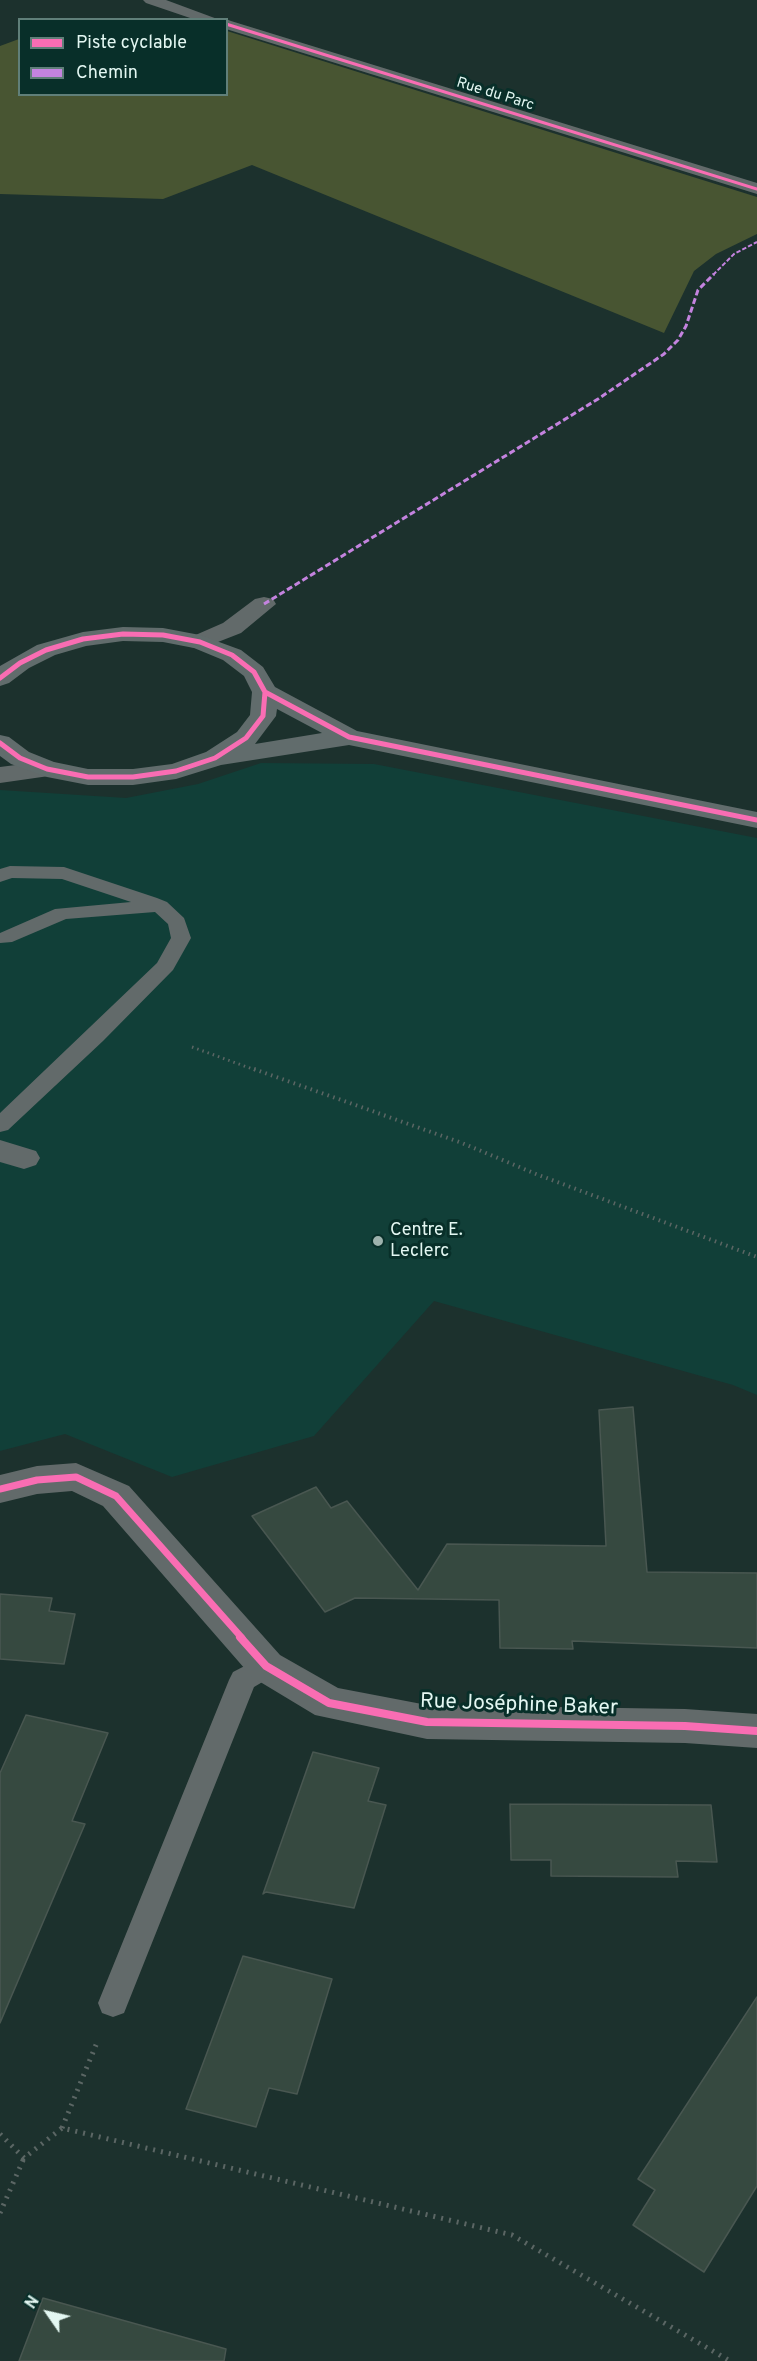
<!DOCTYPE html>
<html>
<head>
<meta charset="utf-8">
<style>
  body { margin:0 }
  #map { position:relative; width:757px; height:2361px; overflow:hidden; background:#1c312d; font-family:Overpass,sans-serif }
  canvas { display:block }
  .legend { position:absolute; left:18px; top:18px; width:210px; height:78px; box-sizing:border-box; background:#082f29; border:2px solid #607f79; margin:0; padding:8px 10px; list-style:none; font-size:18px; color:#e3f7f2 }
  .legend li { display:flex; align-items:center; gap:12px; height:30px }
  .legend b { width:30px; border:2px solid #607f79 }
  .north { position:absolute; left:18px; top:2283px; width:60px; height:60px; -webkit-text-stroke:4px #082f29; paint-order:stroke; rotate:304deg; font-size:16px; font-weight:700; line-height:24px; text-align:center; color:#e3f7f2 }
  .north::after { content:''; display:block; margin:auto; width:21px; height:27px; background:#e3f7f2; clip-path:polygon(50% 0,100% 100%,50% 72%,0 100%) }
</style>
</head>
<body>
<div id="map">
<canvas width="757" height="2361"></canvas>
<ul class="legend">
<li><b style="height:8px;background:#f96db3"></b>Piste cyclable</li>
<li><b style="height:8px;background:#c483df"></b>Chemin</li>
</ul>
<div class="north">N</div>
</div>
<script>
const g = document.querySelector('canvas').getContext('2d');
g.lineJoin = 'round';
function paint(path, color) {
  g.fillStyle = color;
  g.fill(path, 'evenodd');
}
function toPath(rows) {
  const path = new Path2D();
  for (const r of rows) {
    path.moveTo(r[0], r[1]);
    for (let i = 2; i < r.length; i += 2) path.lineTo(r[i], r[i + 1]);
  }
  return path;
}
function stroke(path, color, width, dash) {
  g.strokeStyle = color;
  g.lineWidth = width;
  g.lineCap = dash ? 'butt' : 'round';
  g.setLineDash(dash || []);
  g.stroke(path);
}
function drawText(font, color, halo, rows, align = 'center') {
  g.font = font + ' Overpass,sans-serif';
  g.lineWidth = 6;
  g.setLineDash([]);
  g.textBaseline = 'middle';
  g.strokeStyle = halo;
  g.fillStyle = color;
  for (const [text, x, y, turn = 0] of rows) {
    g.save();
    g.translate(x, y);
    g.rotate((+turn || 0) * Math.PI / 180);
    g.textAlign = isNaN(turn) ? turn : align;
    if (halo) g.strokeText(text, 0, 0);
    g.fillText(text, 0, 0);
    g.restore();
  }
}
const built = toPath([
  [261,763,374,764,757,838,757,1395,733,1385,434,1301,314,1436,172,1477,65,1434,0,1451,0,790,126,798,198,784]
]);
const green = toPath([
  [227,31,757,197,757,234,716,254,694,271,664,333,252,165,163,199,0,194,0,46,19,39,20,94,226,94]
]);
const building = toPath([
  [633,1407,647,1572,757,1573,757,1648,572,1641,573,1649,500,1648,499,1600,355,1598,325,1612,252,1516,316,1487,331,1508,347,1501,418,1590,447,1544,606,1546,599,1410,633,1407],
  [0,1594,52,1598,49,1611,75,1614,64,1664,0,1659,0,1594],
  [26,1715,108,1733,72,1821,85,1824,0,2023,0,1773,26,1715],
  [313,1752,379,1768,368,1801,386,1805,354,1908,266,1892,263,1894,313,1752],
  [510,1804,711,1805,717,1862,676,1861,678,1877,551,1876,551,1860,511,1860,510,1804],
  [243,1956,332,1979,297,2094,269,2088,256,2127,186,2109,243,1956],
  [757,1997,757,2186,704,2272,633,2225,655,2190,638,2179,757,1997],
  [43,2298,226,2349,224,2361,19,2361,43,2298]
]);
const pathFar2 = toPath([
  [192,1047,258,1071]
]);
const pathFar1 = toPath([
  [254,1069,462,1143,536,1174,757,1257]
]);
const path = toPath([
  [62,2128,98,2040],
  [0,2134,24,2158,62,2128,512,2235,730,2361],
  [0,2213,24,2158]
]);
const lane = toPath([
  [10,866,64,867,157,898,167,902,184,918,191,938,173,970,103,1041,8,1130,0,1132,0,1113,157,963,171,938,168,924,155,912,66,919,12,942,0,943,0,933,55,909,131,902,62,879,12,878,0,882,0,869,10,866],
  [266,1655,276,1658,280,1666,276,1674,254,1687,128,2003,124,2013,113,2017,102,2013,98,2003,229,1680,233,1672,266,1655]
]);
const street = toPath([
  [143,0,166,0,220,20,196,20,146,3,143,0],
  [226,19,231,21,757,183,757,194,226,29,226,19],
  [264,597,273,599,276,604,241,633,200,649,191,647,188,642,191,637,223,623,255,599,264,597],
  [47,761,56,763,60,769,56,775,0,783,0,767,47,761],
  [0,1140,36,1151,40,1158,36,1165,24,1169,0,1162,0,1140],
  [76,1463,129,1486,280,1655,338,1688,427,1705,685,1709,757,1714,757,1748,685,1743,427,1739,315,1715,252,1677,103,1506,72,1491,37,1494,0,1503,0,1475,37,1466,76,1463]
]);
const secondary = toPath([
  [123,627,163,628,200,635,241,650,263,667,275,687,357,731,757,812,757,828,349,745,221,765,176,779,133,785,88,785,47,777,11,764,0,756,0,735,9,737,29,752,54,762,88,769,133,769,172,764,206,752,237,732,250,715,252,692,244,676,223,660,194,648,163,642,123,641,86,646,55,655,29,668,9,683,0,686,0,666,37,645,83,632,123,627],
  [277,709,322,733,255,744,276,716,277,709]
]);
const quietFar1 = toPath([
  [713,275,734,254,757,242]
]);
const quiet = toPath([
  [264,604,598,399,664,354,678,340,686,326,698,290,714,274]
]);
const cyclewayFar3 = toPath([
  [226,24,757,189]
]);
const cyclewayFar2 = toPath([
  [0,678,20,663,46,650,83,639,123,634,163,635,200,642,232,655,254,672,265,692,263,716,246,738,215,758,176,771,133,777,88,777,47,769,20,758,0,743],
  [265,692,349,737,757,820]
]);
const cyclewayFar1 = toPath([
  [0,1489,37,1480,76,1477,116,1496,242,1638]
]);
const cycleway = toPath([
  [240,1637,266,1666,329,1703,427,1722,685,1726,757,1731]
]);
const markers = [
  [378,1241,6,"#9db2ad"]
];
const farStreetnames = [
  ["Rue du Parc",495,95,17]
];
const poiNames = [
  ["Centre E.",390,1231],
  ["Leclerc",390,1252]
];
const nearStreetnames = [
  ["Rue Joséphine Baker",519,1706,2]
];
paint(built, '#113f38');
paint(green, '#485532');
paint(building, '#364940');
stroke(building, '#495751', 1.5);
stroke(pathFar2, '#5b6664', 3, [1.5, 4]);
stroke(pathFar1, '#5b6664', 4, [1.5, 4.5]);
stroke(path, '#5b6664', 5, [2, 6]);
paint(lane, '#626a6a');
paint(street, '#626a6a');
paint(secondary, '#616c6c');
stroke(quietFar1, '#c483df', 2, [4.5, 2]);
stroke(quiet, '#c483df', 3, [6, 3]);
stroke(cyclewayFar3, '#f96db3', 3);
stroke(cyclewayFar2, '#f96db3', 5);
stroke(cyclewayFar1, '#f96db3', 7);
stroke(cycleway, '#f96db3', 8);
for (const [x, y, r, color] of markers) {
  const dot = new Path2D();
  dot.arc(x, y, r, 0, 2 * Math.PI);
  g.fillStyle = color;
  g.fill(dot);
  stroke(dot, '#082f29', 2);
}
drawText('15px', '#e3f7f2', '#082f29', farStreetnames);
drawText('18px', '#e3f7f2', '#082f29', poiNames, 'left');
drawText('21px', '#e3f7f2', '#082f29', nearStreetnames);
</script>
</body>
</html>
